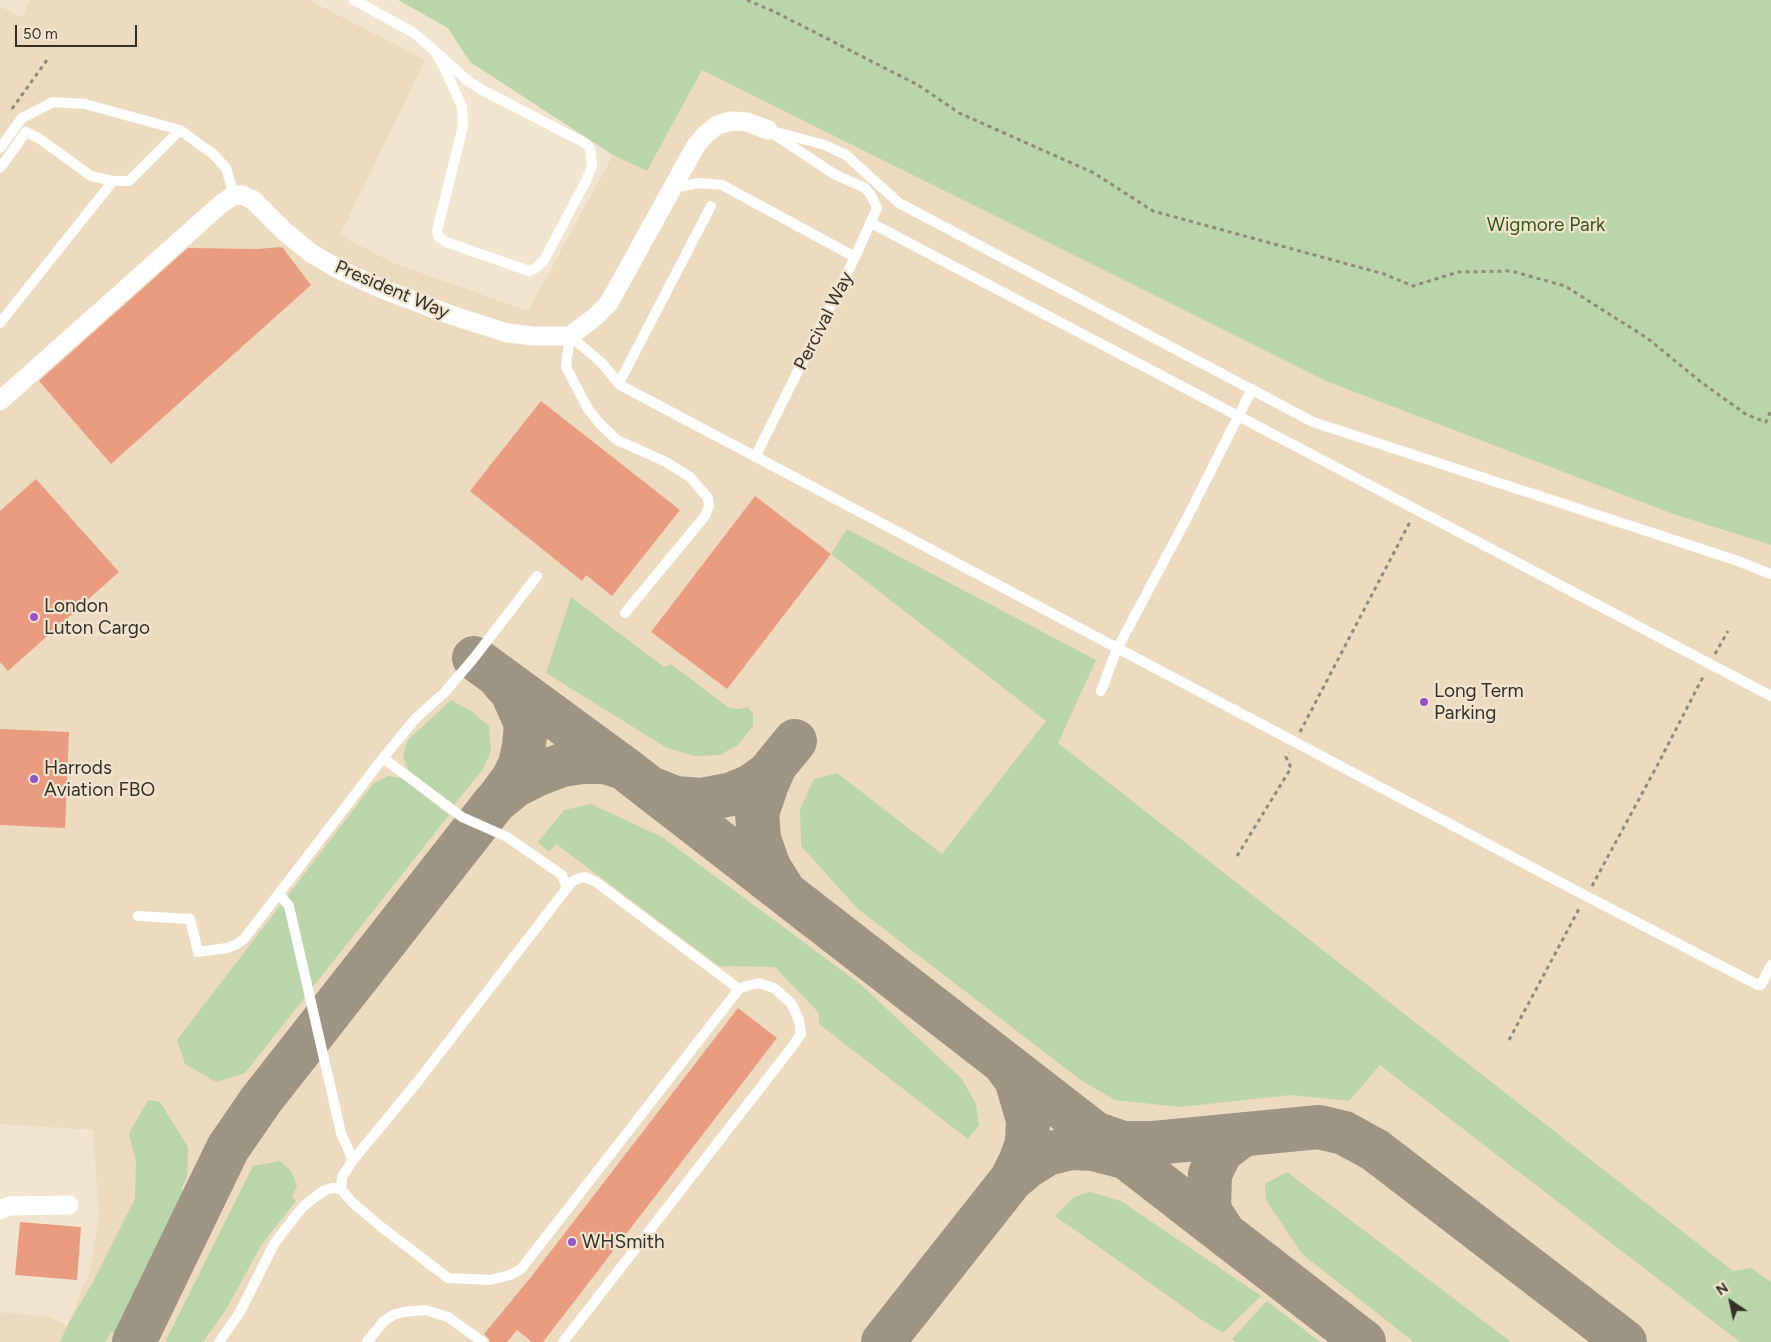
<!DOCTYPE html>
<html>
<head>
<meta charset="utf-8">
<style>
  body { margin:0 }
  #map { position:relative; width:1771px; height:1342px; overflow:hidden; background:#f2e5d0; font-family:Figtree,sans-serif }
  canvas { display:block }
  .north { position:absolute; left:1706px; top:1277px; width:50px; height:50px; -webkit-text-stroke:4px #f2e5d0; paint-order:stroke; rotate:326deg; font-size:14px; font-weight:700; line-height:20px; text-align:center; color:#353028 }
  .north::after { content:''; display:block; margin:auto; width:18px; height:22px; background:#353028; clip-path:polygon(50% 0,100% 100%,50% 72%,0 100%) }
  .scale { position:absolute; left:15px; top:25px; width:122px; height:22px; box-sizing:border-box; border:2px solid #353028; border-top:0; padding-left:6px; font-size:15px; line-height:18px; white-space:nowrap; color:#353028; -webkit-text-stroke:4px #f2e5d0; paint-order:stroke }
</style>
</head>
<body>
<div id="map">
<canvas width="1771" height="1342"></canvas>
<div class="north">N</div>
<div class="scale">50 m</div>
</div>
<script>
const g = document.querySelector('canvas').getContext('2d');
g.lineJoin = 'round';
function paint(path, color) {
  g.fillStyle = color;
  g.fill(path, 'evenodd');
}
function toPath(rows) {
  const path = new Path2D();
  for (const r of rows) {
    path.moveTo(r[0], r[1]);
    for (let i = 2; i < r.length; i += 2) path.lineTo(r[i], r[i + 1]);
  }
  return path;
}
function stroke(path, color, width, dash) {
  g.strokeStyle = color;
  g.lineWidth = width;
  g.lineCap = dash ? 'butt' : 'round';
  g.setLineDash(dash || []);
  g.stroke(path);
}
function drawText(font, color, halo, rows, align = 'center') {
  g.font = font + ' Figtree,sans-serif';
  g.lineWidth = 4.5;
  g.setLineDash([]);
  g.textBaseline = 'middle';
  g.strokeStyle = halo;
  g.fillStyle = color;
  for (const [text, x, y, turn = 0] of rows) {
    g.save();
    g.translate(x, y);
    g.rotate((+turn || 0) * Math.PI / 180);
    g.textAlign = isNaN(turn) ? turn : align;
    if (halo) g.strokeText(text, 0, 0);
    g.fillText(text, 0, 0);
    g.restore();
  }
}
const built = toPath([
  [31,0,309,0,425,60,340,235,393,263,528,311,613,155,647,171,702,70,1326,381,1673,514,1771,545,1771,1342,0,1342,0,1314,4,1312,50,1317,67,1326,90,1271,99,1215,93,1130,0,1124,0,6,21,18]
]);
const green = toPath([
  [398,0,1771,0,1771,545,1673,514,1326,381,702,70,647,171,613,155,470,62,448,28],
  [847,529,1096,660,1058,743,1733,1271,1751,1268,1771,1282,1771,1342,1740,1342,1380,1065,1349,1101,1291,1095,1180,1107,1115,1100,1082,1081,858,909,801,846,800,809,814,779,837,773,942,854,1046,721,831,554],
  [571,597,664,667,671,664,729,708,739,709,748,707,753,714,753,726,738,745,720,755,695,756,667,748,546,673],
  [451,700,471,711,489,726,491,751,483,769,454,805,408,770,403,756,407,741],
  [388,776,402,778,449,815,245,1073,216,1082,185,1064,177,1040,374,783],
  [591,804,662,837,860,984,962,1079,976,1104,979,1125,968,1139,819,1024,819,1013,775,967,719,966,556,844,549,852,538,842,564,810],
  [148,1100,160,1102,188,1147,187,1177,181,1189,185,1191,116,1334,111,1332,105,1342,60,1342,67,1326,93,1282,135,1199,136,1162,129,1133],
  [280,1161,291,1171,297,1186,292,1196,296,1201,262,1244,225,1311,203,1342,165,1342,253,1166],
  [1287,1172,1511,1342,1414,1342,1302,1254,1266,1200,1265,1184],
  [1090,1192,1121,1201,1261,1296,1223,1333,1202,1320,1055,1216,1074,1197],
  [1267,1301,1320,1342,1235,1342,1232,1339]
]);
const taxiway = toPath([
  [474,658,624,768,1364,1342],
  [774,768,767,784,757,813,759,839,769,867,782,888],
  [655,790,675,798,701,800,732,794,751,786,768,774,795,741],
  [498,799,512,780,520,765,524,746,526,724,512,692,502,681],
  [1100,1135,1123,1143,1154,1143,1319,1127,1344,1133,1375,1150,1625,1342],
  [1011,1180,1026,1167,1047,1154,1071,1148,1093,1149,1124,1157],
  [1224,1233,1209,1210,1210,1174,1221,1151,1244,1134],
  [134,1342,228,1148,261,1100,495,802,516,785,536,775,562,765,583,762,605,762,624,768],
  [883,1342,1011,1180,1020,1162,1027,1143,1028,1120,1016,1079,1006,1066]
]);
const building = toPath([
  [282,247,311,285,111,464,39,381,188,248,257,249],
  [541,401,680,510,612,596,586,575,582,581,470,491],
  [36,479,119,572,8,671,0,662,0,511],
  [755,496,831,554,727,689,651,632],
  [0,729,69,732,65,828,0,825],
  [738,1008,777,1038,543,1342,532,1342,517,1330,507,1342,490,1342,489,1339,484,1334,531,1277],
  [20,1222,81,1227,77,1280,15,1275]
]);
const path = toPath([
  [747,0,775,12,918,85,959,113,1094,173,1153,211,1384,274,1413,286,1458,272,1511,271,1565,286,1647,338,1701,382,1747,415,1766,422,1771,410],
  [12,109,47,60],
  [1715,654,1728,631],
  [1300,732,1411,520],
  [1237,856,1291,768,1286,757,1289,753],
  [1592,886,1658,764,1704,675],
  [1509,1040,1580,907]
]);
const service = toPath([
  [354,0,414,33,435,51],
  [435,51,468,81,484,91,585,143,590,148,592,166,586,181,544,260,536,268,529,271,446,242,439,237,437,231,463,126,462,107,445,69,435,51],
  [768,130,825,145,846,155,899,203,1313,422,1735,560,1771,574],
  [0,148,22,118,53,102,85,104,180,130,213,154,226,168,234,195],
  [0,168,26,132,40,139,91,176,113,181,129,181,180,130],
  [673,188,699,183,722,185,855,257],
  [871,223,1771,696],
  [0,323,113,181],
  [570,336,602,363,620,385,1586,896,1758,985,1761,985,1771,965],
  [570,336,566,367,588,409,600,424,617,440,666,462,690,477,708,498,709,506,705,516,625,613],
  [619,383,711,206],
  [755,457,855,257,877,208,871,195,865,188,834,174,775,135],
  [1101,691,1117,649,1189,514,1252,389],
  [383,758,462,817,507,837,562,875,567,888,419,1080,353,1160,342,1177,341,1189,352,1202,380,1226,448,1278,490,1280,510,1275,521,1269,739,989,746,986,759,983,774,988,791,1003,799,1020,801,1034,792,1047,563,1342],
  [567,888,574,880,585,877,596,882,739,989],
  [279,894,289,906,341,1133,353,1160],
  [138,916,190,919,198,952,227,948,237,944,244,939,383,758,416,718,444,693,474,658,537,576],
  [219,1342,240,1312,274,1244,297,1214,305,1205,323,1191,332,1188,341,1189],
  [367,1342,384,1321,393,1315,403,1312,425,1310,448,1317,483,1342]
]);
const minor = toPath([
  [0,401,221,204,234,195,242,195,253,200,285,232,311,253,338,269,382,289,454,316,507,333,534,336,570,336,595,317,609,303,695,147,705,135,717,125,731,121,747,122,768,130],
  [0,1210,10,1206,69,1205]
]);
const markers = [
  [34,617,5,"#9352c8"],
  [1424,702,5,"#9352c8"],
  [34,779,5,"#9352c8"],
  [572,1242,5,"#9352c8"]
];
const parkNames = [
  ["Wigmore Park",1546,225]
];
const streetNames = [
  ["President Way",392,290,23],
  ["Percival Way",824,321,-63]
];
const poiNames = [
  ["London",44,606],
  ["Luton Cargo",44,628],
  ["Long Term",1434,691],
  ["Parking",1434,713],
  ["Harrods",44,768],
  ["Aviation FBO",44,790],
  ["WHSmith",582,1242]
];
paint(built, '#eddbc0');
paint(green, '#b9d5a9');
stroke(taxiway, '#9d9484', 44);
paint(building, '#e99c80');
stroke(path, '#92897a', 3, [4, 4]);
stroke(service, '#fff', 10);
stroke(minor, '#fff', 19);
for (const [x, y, r, color] of markers) {
  const dot = new Path2D();
  dot.arc(x, y, r, 0, 2 * Math.PI);
  g.fillStyle = color;
  g.fill(dot);
  stroke(dot, '#f2e5d0', 2);
}
drawText('19px', '#335815', '#f2e5d0', parkNames);
drawText('19px', '#353028', '#f2e5d0', streetNames);
drawText('19px', '#353028', '#f2e5d0', poiNames, 'left');
</script>
</body>
</html>
